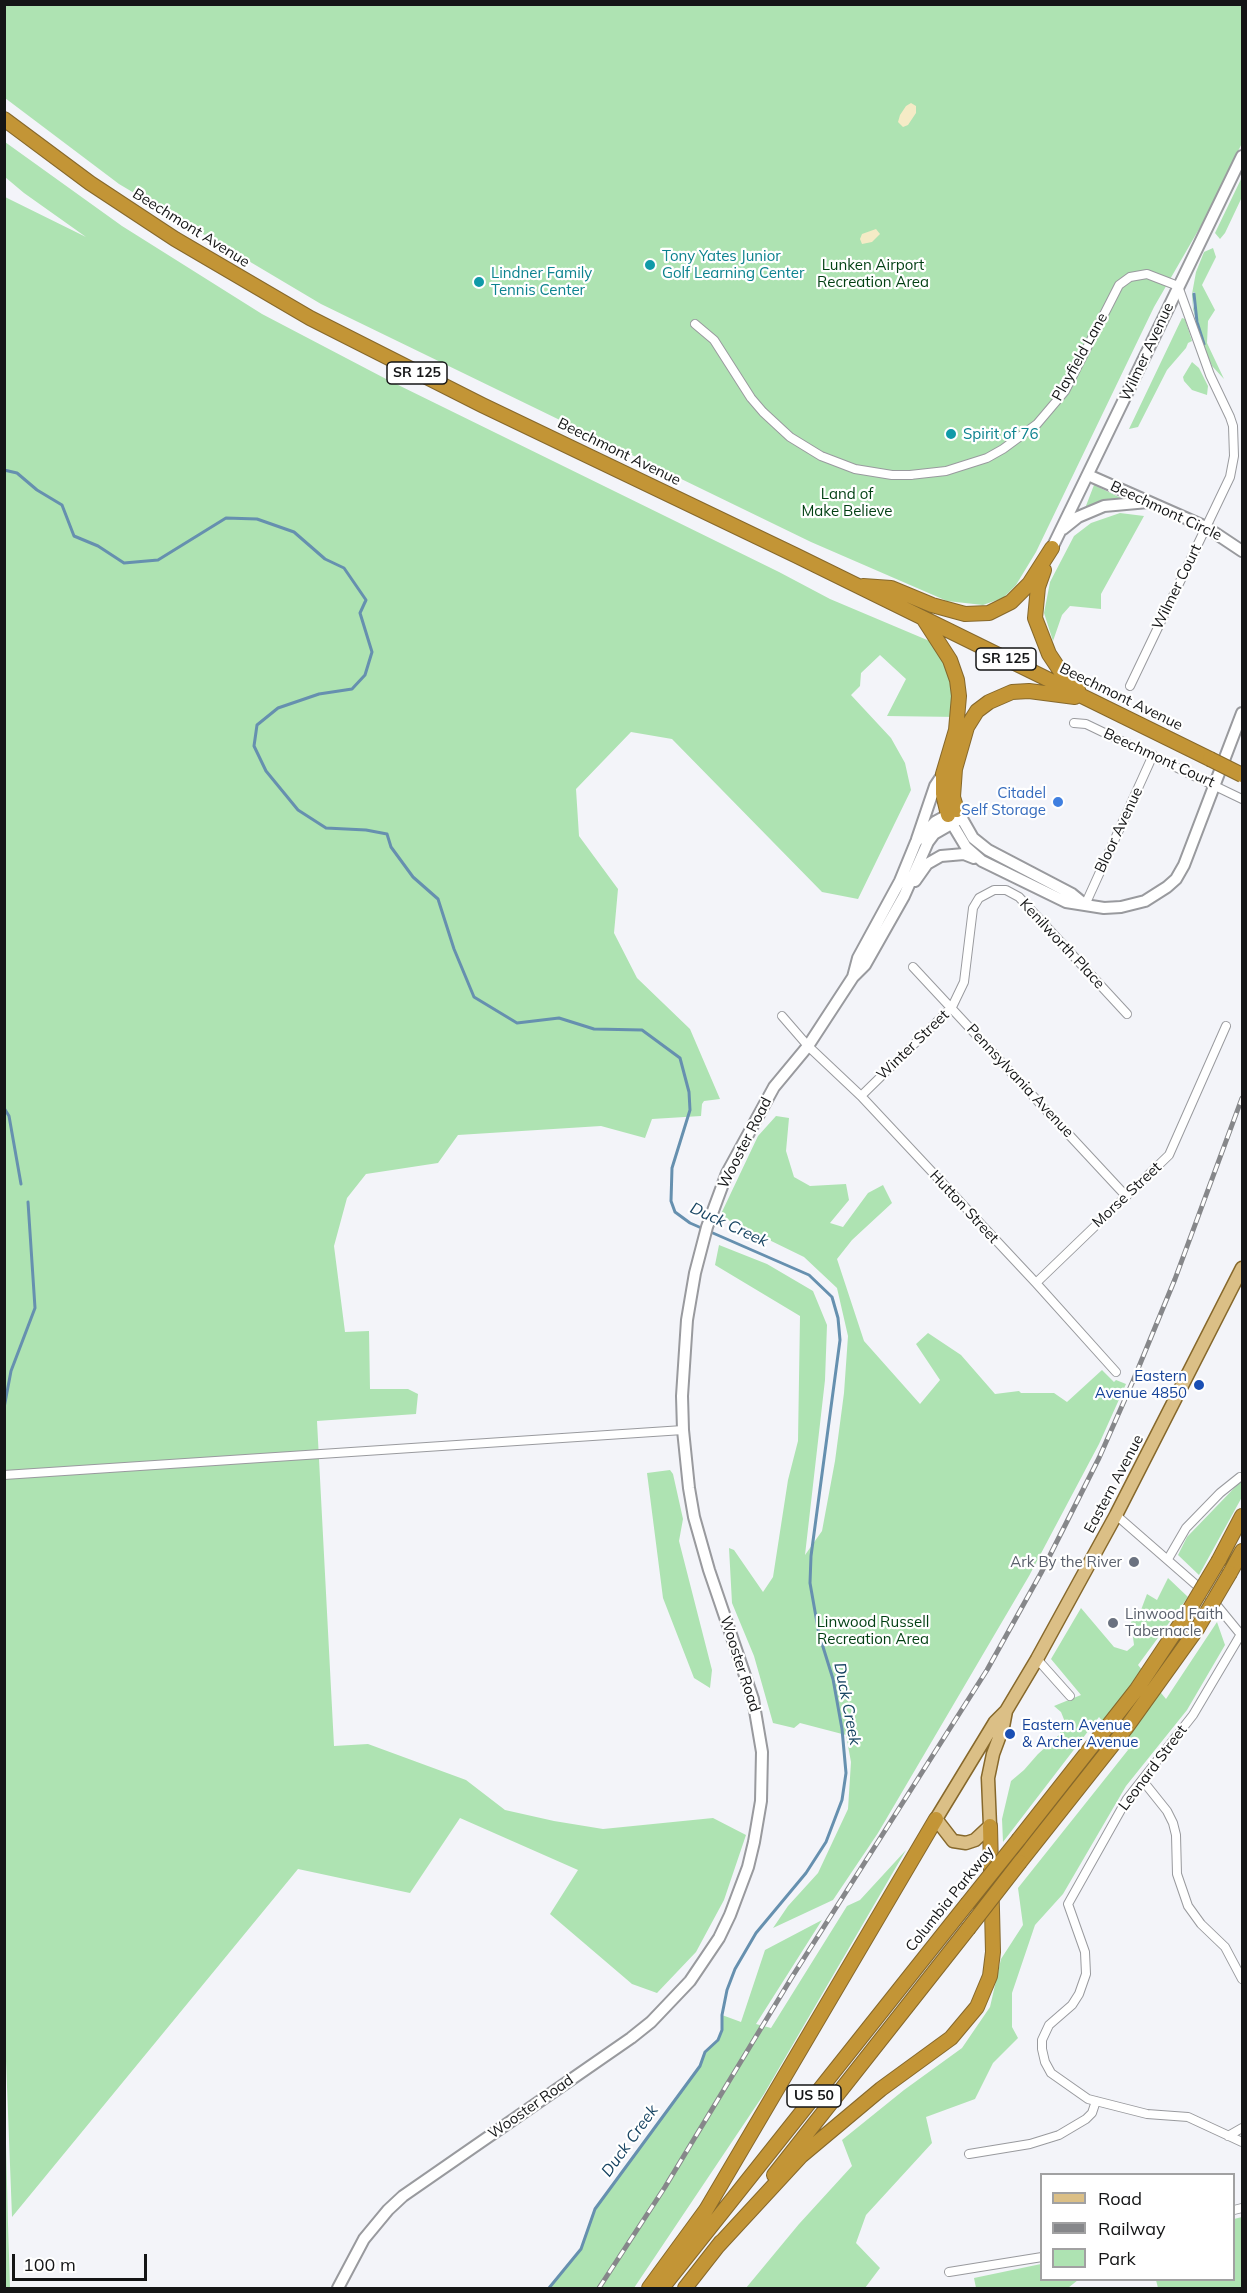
<!DOCTYPE html>
<html>
<head>
<meta charset="utf-8">
<style>
  body { margin:0 }
  #map { position:relative; width:1247px; height:2293px; overflow:hidden; background:#f3f4f9; font-family:Mulish,sans-serif }
  canvas { display:block }
  .frame { position:absolute; inset:0; border:6px solid #141516; pointer-events:none }
  .legend { position:absolute; left:1040px; top:2173px; width:195px; height:108px; box-sizing:border-box; background:#fff; border:2px solid #a1a1a2; margin:0; padding:8px 10px; list-style:none; font-size:18px; color:#141516 }
  .legend li { display:flex; align-items:center; gap:12px; height:30px }
  .legend b { width:30px; border:2px solid #a1a1a2 }
  .scale { position:absolute; left:12px; top:2254px; width:135px; height:27px; box-sizing:border-box; border:3px solid #141516; border-top:0; padding-left:8px; font-size:18px; line-height:21px; white-space:nowrap; color:#141516; -webkit-text-stroke:4px #fff; paint-order:stroke }
</style>
</head>
<body>
<div id="map">
<canvas width="1247" height="2293"></canvas>
<div class="frame"></div>
<ul class="legend">
<li><b style="height:8px;background:#dbbf86"></b>Road</li>
<li><b style="height:8px;background:#86878a"></b>Railway</li>
<li><b style="height:16px;background:#aee3b2"></b>Park</li>
</ul>
<div class="scale">100 m</div>
</div>
<script>
const g = document.querySelector('canvas').getContext('2d');
g.lineJoin = 'round';
function paint(path, color) {
  g.fillStyle = color;
  g.fill(path, 'evenodd');
}
function toPath(rows) {
  const path = new Path2D();
  for (const r of rows) {
    path.moveTo(r[0], r[1]);
    for (let i = 2; i < r.length; i += 2) path.lineTo(r[i], r[i + 1]);
  }
  return path;
}
function stroke(path, color, width, dash) {
  g.strokeStyle = color;
  g.lineWidth = width;
  g.lineCap = dash ? 'butt' : 'round';
  g.setLineDash(dash || []);
  g.stroke(path);
}
function drawText(font, color, halo, rows, align = 'center') {
  g.font = font + ' Mulish,sans-serif';
  g.lineWidth = 4.5;
  g.setLineDash([]);
  g.textBaseline = 'middle';
  g.strokeStyle = halo;
  g.fillStyle = color;
  for (const [text, x, y, turn = 0] of rows) {
    g.save();
    g.translate(x, y);
    g.rotate((+turn || 0) * Math.PI / 180);
    g.textAlign = isNaN(turn) ? turn : align;
    if (halo) g.strokeText(text, 0, 0);
    g.fillText(text, 0, 0);
    g.restore();
  }
}
const green = toPath([
  [4,5,1242,5,1242,143,1210,210,1154,307,1036,552,1016,585,1003,598,983,605,947,601,811,542,321,304,119,184,5,98],
  [5,142,122,226,262,314,388,380,779,572,830,599,939,645,950,660,958,717,887,716,906,679,880,655,861,673,860,686,851,695,891,738,905,763,911,790,858,899,822,892,672,739,631,732,576,789,579,836,618,889,614,933,637,978,690,1029,720,1099,704,1101,702,1104,701,1116,652,1119,645,1138,601,1126,458,1135,438,1163,366,1174,347,1198,334,1246,345,1332,369,1331,370,1389,408,1389,418,1394,416,1414,317,1421,334,1746,368,1744,466,1780,505,1810,554,1821,603,1829,713,1818,746,1835,724,1900,696,1952,657,1993,632,1984,550,1914,578,1870,460,1818,410,1893,298,1869,12,2217,5,2035,5,197,86,237,24,193,5,177],
  [1242,177,1242,197,1225,233,1220,239,1215,233],
  [1213,248,1216,257,1202,285,1215,310,1208,321,1207,343,1224,379,1212,366,1203,345,1195,305,1195,292,1193,292,1193,305,1197,323,1193,309,1192,294,1196,272,1204,252],
  [1182,318,1185,319,1192,341,1188,343,1186,348,1167,370,1138,427,1129,429],
  [1192,362,1199,368,1208,386,1207,395,1192,390,1184,381,1183,377],
  [1094,485,1121,498,1121,500,1084,511],
  [1120,513,1144,516,1101,594,1101,609,1070,606,1062,615,1053,641,1044,613,1050,582,1074,536,1091,523],
  [776,1116,789,1118,786,1151,794,1177,810,1186,846,1184,849,1200,830,1223,843,1227,868,1193,883,1185,892,1203,852,1240,837,1259,864,1341,920,1404,940,1380,916,1344,928,1333,961,1355,995,1394,1019,1391,1021,1393,1054,1393,1067,1402,1102,1370,1114,1382,1116,1380,1126,1384,1099,1444,1029,1576,878,1833,833,1900,773,1928,788,1906,818,1873,848,1809,851,1762,846,1735,800,1723,794,1728,773,1723,754,1656,732,1603,729,1548,734,1550,763,1592,773,1577,788,1480,798,1441,800,1316,715,1265,719,1245,767,1264,813,1291,827,1325,825,1380,805,1555,822,1531,835,1461,844,1393,848,1336,837,1288,804,1257,720,1216,758,1136],
  [670,1470,673,1474,683,1519,679,1541,712,1670,710,1688,694,1678,663,1598,647,1473],
  [1241,1481,1242,1497,1199,1575,1178,1555,1187,1537],
  [1168,1578,1188,1597,1138,1665,1166,1699,1217,1622,1225,1645,1187,1710,1126,1786,1063,1894,1035,1925,1012,1993,1012,2027,1018,2038,993,2063,975,2099,926,2117,932,2143,866,2215,856,2243,880,2268,865,2288,746,2288,799,2224,852,2166,842,2140,904,2090,962,2048,990,2007,1001,1959,1023,1925,1018,1888,1128,1750,1099,1717,1003,1842,1002,1819,1011,1781,1024,1770,1038,1754,1059,1735,1065,1722,1061,1712,1054,1706,1081,1695,1051,1659,1081,1608,1114,1647,1127,1651,1134,1645,1131,1622,1141,1610,1147,1594,1157,1600],
  [906,1850,764,2094,634,2288,549,2288,581,2249,595,2209,700,2066,705,2052,718,2040,722,2030,722,2015,741,2022,765,1950,822,1920,756,2024,771,2028,847,1906,860,1900],
  [5,2103,8,2224,10,2288,4,2288],
  [1242,2217,1242,2288,1158,2288,1156,2280,1234,2280,1234,2219],
  [1041,2264,1042,2280,1078,2280,1068,2288,976,2288,974,2278]
]);
const sand = toPath([
  [911,103,916,106,916,113,908,125,903,127,898,122,900,115,906,106],
  [876,229,880,234,872,242,862,244,860,239,862,234]
]);
const stream = toPath([
  [1194,294,1197,322,1204,344],
  [4,470,17,473,37,490,62,505,74,536,98,546,124,563,158,560,226,518,257,519,294,532,325,559,344,568,366,600,360,613,372,652,365,675,352,689,319,694,278,708,257,725,254,746,266,771,298,810,326,828,366,830,387,834,391,847,413,877,438,899,454,949,474,997,517,1023,559,1018,594,1029,642,1030,680,1058,689,1092,690,1110,672,1168,671,1201,675,1212,690,1223,809,1275,832,1297,838,1318,840,1340,811,1556,810,1583,819,1634,833,1679,842,1729,846,1773,842,1800,826,1842,806,1873,756,1933,735,1969,727,1990,722,2015,722,2030,718,2040,705,2052,700,2066,595,2209,581,2249,549,2288],
  [4,1108,9,1116,21,1184],
  [4,1408,11,1371,35,1308,28,1202]
]);
const street = toPath([
  [695,324,714,340,751,398,763,412,790,437,821,456,855,469,892,475,912,475],
  [910,475,946,471,987,458,1003,449,1037,424,1065,391,1119,285,1130,277,1147,274,1178,286,1210,375,1230,417,1233,426,1234,456,1230,477,1130,686],
  [1074,723,1086,724,1242,799],
  [1085,905,1153,755],
  [913,967,1126,1196],
  [782,1016,808,1046,861,1096,1036,1283,1116,1372],
  [861,1096,952,1007,964,982,973,908,979,898,994,890,1006,890,1019,897,1127,1014],
  [1036,1283,1169,1155,1226,1026],
  [4,1475,683,1430],
  [1116,1515,1210,1597,1242,1636],
  [1168,1559,1186,1528,1220,1493,1240,1477],
  [1241,1634,1193,1715,1127,1799,1068,1904,1085,1952,1086,1974,1079,1994,1072,2005,1049,2025,1042,2040,1042,2049,1045,2062,1051,2073,1088,2099,1147,2114,1188,2117,1242,2142],
  [1037,1659,1070,1696],
  [1143,1781,1167,1811,1173,1823,1176,1835,1177,1874,1188,1906,1201,1924,1225,1947,1242,1979],
  [1228,2136,1242,2128],
  [969,2154,1030,2144,1059,2135,1086,2119,1092,2113,1096,2101],
  [1234,2210,1242,2208],
  [949,2272,1042,2257]
]);
const secondary = toPath([
  [1088,475,1206,527,1242,551],
  [1063,529,1078,517,1104,506,1148,502],
  [1052,548,1242,156],
  [948,817,966,847,982,861,1066,902,1104,908,1121,907,1145,901,1167,887,1176,879,1184,865,1242,713],
  [917,839,935,786,943,774],
  [915,881,927,864,941,856,964,854,974,858],
  [853,977,858,958,900,881,916,842,935,822,957,810,973,838,988,850,1072,894,1083,903],
  [338,2288,364,2239,388,2210,403,2196,631,2038,651,2022,690,1981,719,1938,730,1915,748,1867,754,1842,761,1801,762,1752,753,1699,709,1570,694,1517,689,1488,683,1430,682,1396,687,1320,695,1273,707,1227,727,1173,774,1087,808,1046,853,977,865,965,904,896,928,842,934,834,960,819]
]);
const primary = toPath([
  [1006,1711,1003,1727,993,1754,988,1778,990,1826,975,1840,966,1843,953,1841,936,1819,995,1722,1006,1711,1037,1659,1116,1515,1242,1268]
]);
const highway = toPath([
  [4,119,90,183,175,239,310,318,482,405,795,555,1210,759],
  [1044,570,1038,587,1035,618,1049,654,1063,675,1078,689],
  [863,586,891,588,932,605,965,614,989,613,1011,602,1029,584,1052,548],
  [923,618,950,660,957,680,959,696,956,730,943,774,943,794,948,815],
  [957,810,953,797,955,769,967,727,977,711,989,702,1012,692,1029,691,1075,697],
  [1219,1560,1242,1516],
  [1230,1573,1242,1551],
  [1019,1839,1137,1689,1185,1617],
  [1020,1862,1126,1728,1197,1629],
  [774,2175,968,1929],
  [717,2247,801,2156,881,2089,951,2038,977,2007,990,1976,993,1952,990,1826],
  [649,2288,706,2210,936,1819],
  [662,2288,967,1904],
  [685,2288,721,2242]
]);
const rail = toPath([
  [599,2288,665,2187,792,1977,987,1670,1041,1573,1099,1458,1133,1381,1175,1279,1242,1098]
]);
const highwayBridge = toPath([
  [1210,759,1242,775],
  [1185,1617,1219,1560],
  [1197,1629,1230,1573],
  [967,1904,1019,1839],
  [968,1929,1020,1862]
]);
const markers = [
  [650,265,6,"#0f9aa8"],
  [479,282,6,"#0f9aa8"],
  [951,434,6,"#0f9aa8"],
  [1058,802,6,"#3f7fe0"],
  [1199,1385,6,"#1a4fb4"],
  [1134,1562,6,"#6b7280"],
  [1113,1623,6,"#6b7280"],
  [1010,1734,6,"#1a4fb4"]
];
const shields = [
  [417,373,60],
  [1006,659,60],
  [814,2096,54]
];
const shieldNames = [
  ["SR 125",417,373],
  ["SR 125",1006,659],
  ["US 50",814,2096]
];
const streetNames = [
  ["Beechmont Avenue",191,228,32],
  ["Wilmer Avenue",1147,352,-65],
  ["Playfield Lane",1080,357,-61],
  ["Beechmont Avenue",619,452,26],
  ["Beechmont Circle",1166,511,25],
  ["Wilmer Court",1177,587,-64],
  ["Beechmont Avenue",1121,697,26],
  ["Beechmont Court",1159,758,25],
  ["Bloor Avenue",1119,830,-65],
  ["Kenilworth Place",1062,944,47],
  ["Winter Street",913,1045,-44],
  ["Pennsylvania Avenue",1020,1081,47],
  ["Wooster Road",745,1143,-63],
  ["Morse Street",1127,1195,-43],
  ["Hutton Street",964,1207,47],
  ["Eastern Avenue",1114,1484,-62],
  ["Wooster Road",740,1664,72],
  ["Leonard Street",1153,1768,-53],
  ["Columbia Parkway",950,1899,-51],
  ["Wooster Road",531,2107,-35]
];
const cultureNames = [
  ["Tony Yates Junior",662,256],
  ["Golf Learning Center",662,273],
  ["Lindner Family",491,273],
  ["Tennis Center",491,290],
  ["Spirit of 76",963,434]
];
const parkNames = [
  ["Lunken Airport",873,265],
  ["Recreation Area",873,282],
  ["Land of",847,494],
  ["Make Believe",847,511],
  ["Linwood Russell",873,1622],
  ["Recreation Area",873,1639]
];
const shopNames = [
  ["Citadel",1046,793],
  ["Self Storage",1046,810]
];
const transitNames = [
  ["Eastern",1187,1376],
  ["Avenue 4850",1187,1393],
  ["Eastern Avenue",1022,1725,"left"],
  ["& Archer Avenue",1022,1742,"left"]
];
const worshipNames = [
  ["Ark By the River",1122,1562],
  ["Linwood Faith",1125,1614,"left"],
  ["Tabernacle",1125,1631,"left"]
];
const waterNames = [
  ["Duck Creek",729,1225,25],
  ["Duck Creek",847,1704,79],
  ["Duck Creek",630,2141,-54]
];
paint(green, '#aee3b2');
paint(sand, '#f5ebc6');
stroke(stream, '#6690af', 3);
stroke(street, '#999a9e', 10);
stroke(secondary, '#999a9e', 14);
stroke(primary, '#86682b', 15);
stroke(highway, '#86682b', 16);
stroke(street, '#fff', 8);
stroke(secondary, '#fff', 10);
stroke(primary, '#dbbf86', 12);
stroke(highway, '#c39536', 14);
stroke(rail, '#86878a', 5);
stroke(rail, '#fff', 3, [9]);
stroke(highwayBridge, '#86682b', 16, []);
stroke(highwayBridge, '#c39536', 14);
for (const [x, y, r, color] of markers) {
  const dot = new Path2D();
  dot.arc(x, y, r, 0, 2 * Math.PI);
  g.fillStyle = color;
  g.fill(dot);
  stroke(dot, '#fff', 2);
}
for (const [x, y, w] of shields) {
  const box = new Path2D();
  box.roundRect(x - w / 2, y - 11, w, 22, 4.5);
  g.fillStyle = '#fff';
  g.fill(box);
  stroke(box, '#141516', 1.5);
}
drawText('bold 14px', '#141516', null, shieldNames);
drawText('15px', '#141516', '#fff', streetNames);
drawText('15px', '#0d838f', '#fff', cultureNames, 'left');
drawText('15px', '#013f12', '#fff', parkNames);
drawText('15px', '#366cbe', '#fff', shopNames, 'right');
drawText('15px', '#164399', '#fff', transitNames, 'right');
drawText('15px', '#5b616d', '#fff', worshipNames, 'right');
drawText('italic 16px', '#174462', '#fff', waterNames);
</script>
</body>
</html>
